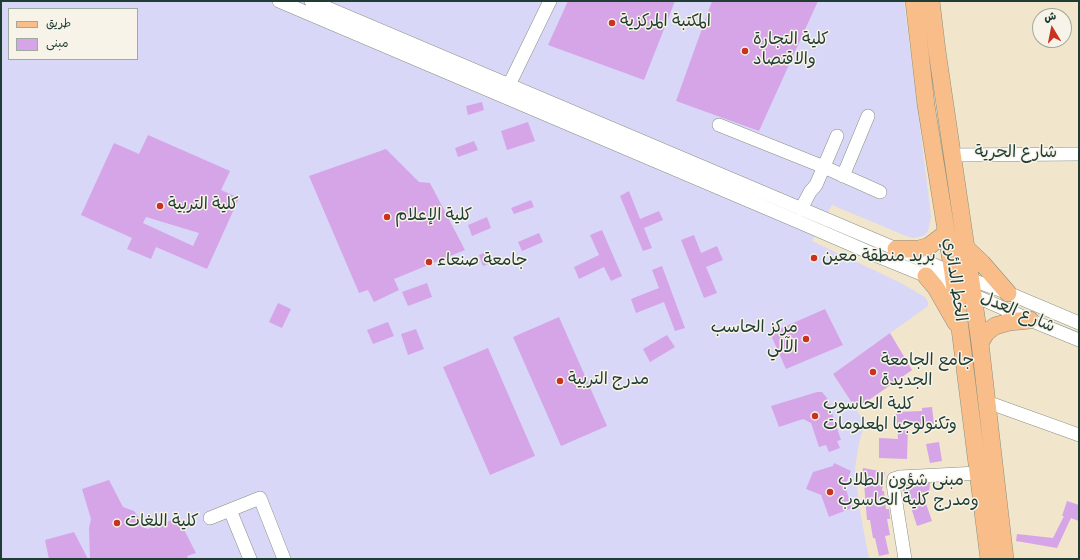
<!DOCTYPE html>
<html>
<head>
<meta charset="utf-8">
<style>
  body { margin:0 }
  #map { position:relative; width:1080px; height:560px; overflow:hidden; background:#f1e5cb; font-family:"Indie Flower","Playpen Sans Arabic",sans-serif }
  canvas { display:block }
  .frame { position:absolute; inset:0; border:2px solid #1f3d34; pointer-events:none }
  .legend { position:absolute; left:8px; top:8px; width:130px; height:52px; box-sizing:border-box; background:#f7f3e8; border:1px solid #a1aaa0; margin:0; padding:5px 7px; list-style:none; font-size:12px; color:#1f3d34 }
  .legend li { display:flex; align-items:center; gap:8px; height:20px }
  .legend b { width:20px; border:1px solid #a1aaa0 }
  .north { position:absolute; left:1032px; top:8px; width:40px; height:40px; box-sizing:border-box; background:#f7f3e8; border:1px solid #a1aaa0; border-radius:50%; rotate:350deg; font-size:11px; font-weight:700; line-height:16px; text-align:center; color:#1f3d34 }
  .north::after { content:''; display:block; margin:auto; width:14px; height:18px; background:#c8321e; clip-path:polygon(50% 0,100% 100%,50% 72%,0 100%) }
</style>
</head>
<body>
<div id="map">
<canvas width="1080" height="560"></canvas>
<div class="frame"></div>
<ul class="legend">
<li><b style="height:5px;background:#f8bd89"></b>طريق</li>
<li><b style="height:11px;background:#d6a5e8"></b>مبنى</li>
</ul>
<div class="north">ش</div>
</div>
<script>
const g = document.querySelector('canvas').getContext('2d');
g.lineJoin = 'round';
function paint(path, color) {
  g.fillStyle = color;
  g.fill(path, 'evenodd');
}
function toPath(rows) {
  const path = new Path2D();
  for (const r of rows) {
    path.moveTo(r[0], r[1]);
    for (let i = 2; i < r.length; i += 2) path.lineTo(r[i], r[i + 1]);
  }
  return path;
}
function stroke(path, color, width, dash) {
  g.strokeStyle = color;
  g.lineWidth = width;
  g.lineCap = dash ? 'butt' : 'round';
  g.setLineDash(dash || []);
  g.stroke(path);
}
function drawText(font, color, halo, rows, align = 'center') {
  g.font = font + ' "Indie Flower","Playpen Sans Arabic",sans-serif';
  g.lineWidth = 3;
  g.setLineDash([]);
  g.textBaseline = 'middle';
  g.strokeStyle = halo;
  g.fillStyle = color;
  for (const [text, x, y, turn = 0] of rows) {
    g.save();
    g.translate(x, y);
    g.rotate((+turn || 0) * Math.PI / 180);
    g.textAlign = isNaN(turn) ? turn : align;
    if (halo) g.strokeText(text, 0, 0);
    g.fillText(text, 0, 0);
    g.restore();
  }
}
const built = toPath([
  [1,1,904,1,930,208,931,217,928,231,925,235,919,237,913,238,906,236,832,205,812,241,901,283,925,297,928,302,928,306,833,374,865,423,859,443,855,468,860,511,869,559,1,559],
  [9,9,137,9,137,59,9,59]
]);
const building = toPath([
  [568,1,675,1,644,80,548,45],
  [712,1,818,1,759,131,676,101],
  [482,102,484,110,468,115,466,106],
  [528,122,535,141,507,150,501,131],
  [148,135,230,171,221,190,239,198,207,269,156,247,151,259,127,249,132,238,81,215,114,143,139,154],
  [146,217,199,233,193,246,143,223],
  [474,141,478,150,458,157,455,148],
  [386,149,419,182,430,183,465,250,394,279,399,290,374,302,368,290,359,293,309,176],
  [629,191,640,219,659,211,663,220,644,228,652,248,643,251,620,196],
  [531,200,534,207,514,214,511,208],
  [487,217,491,228,472,236,468,225],
  [602,230,622,276,611,281,604,267,579,279,574,267,599,255,590,235],
  [539,233,543,242,522,251,518,242],
  [694,235,701,253,717,246,723,260,706,267,717,293,704,298,681,240],
  [488,251,493,262,483,266,479,255],
  [662,266,685,328,675,331,664,302,636,313,631,299,659,288,652,270],
  [427,283,432,297,408,306,402,292],
  [278,303,291,309,282,328,269,322],
  [825,309,843,345,786,369,770,333],
  [559,317,607,426,561,446,513,337],
  [388,322,394,336,373,344,367,330],
  [416,329,424,349,408,355,401,334],
  [890,333,912,370,856,409,833,374],
  [667,335,675,347,650,362,643,349],
  [488,348,535,456,490,475,443,367],
  [817,392,822,392,827,398,841,440,837,441,840,448,829,452,826,445,819,447,811,423,803,419,779,427,771,406],
  [932,407,934,424,908,427,907,459,879,458,879,438,898,439,896,412,922,411,922,408],
  [939,442,942,461,930,463,926,444],
  [834,463,851,471,845,486,852,508,829,517,821,495,806,489,813,472,833,466],
  [863,468,885,472,882,491,884,491,886,509,889,509,890,517,890,519,887,519,890,535,885,536,889,554,879,556,875,538,873,538,870,520,867,520,864,483,861,482],
  [109,480,123,507,134,511,147,529,178,518,196,553,187,556,188,559,90,559,89,528,91,519,82,489],
  [930,483,929,493,922,492,932,521,917,526,906,492,903,492,903,485],
  [1067,501,1079,505,1079,521,1071,518,1057,548,1016,541,1017,534,1053,538,1064,516,1062,516],
  [74,532,88,559,49,559,45,540]
]);
const minor = toPath([
  [279,1,799,222,880,257,973,295,1030,320,1079,340],
  [311,1,953,273,1008,293,1079,323],
  [509,85,550,1],
  [719,125,824,167,880,192],
  [953,155,1079,154],
  [843,176,868,116],
  [801,209,810,192,816,185,837,136],
  [987,402,1079,435],
  [230,510,250,559],
  [210,518,260,498,284,559],
  [905,559,893,484,894,479,900,477,978,473]
]);
const major = toPath([
  [914,1,926,105,953,273,989,559],
  [931,1,937,51,980,343,1005,559],
  [966,248,982,263,1008,293],
  [896,249,919,249,929,246,946,233],
  [926,276,936,288,956,323],
  [980,343,986,333,995,326,1009,322,1030,320]
]);
const markers = [
  [612,23,4,"#c8321e"],
  [745,51,4,"#c8321e"],
  [160,206,4,"#c8321e"],
  [387,217,4,"#c8321e"],
  [814,258,4,"#c8321e"],
  [429,262,4,"#c8321e"],
  [806,339,4,"#c8321e"],
  [873,372,4,"#c8321e"],
  [560,381,4,"#c8321e"],
  [815,416,4,"#c8321e"],
  [830,492,4,"#c8321e"],
  [117,523,4,"#c8321e"]
];
const poiNames = [
  ["المكتبة المركزية",620,23],
  ["كلية التجارة",753,41],
  ["والاقتصاد",753,61],
  ["كلية التربية",168,206],
  ["كلية الإعلام",395,217],
  ["بريد منطقة معين",822,258],
  ["جامعة صنعاء",437,262],
  ["مركز الحاسب",798,329,"right"],
  ["الآلي",798,349,"right"],
  ["جامع الجامعة",881,362],
  ["الجديدة",881,382],
  ["مدرج التربية",568,381],
  ["كلية الحاسوب",823,406],
  ["وتكنولوجيا المعلومات",823,426],
  ["مبنى شؤون الطلاب",838,482],
  ["ومدرج كلية الحاسوب",838,502],
  ["كلية اللغات",125,523]
];
const streetNames = [
  ["شارع الحرية",1016,154],
  ["الخط الدائري",953,280,82],
  ["شارع العدل",1017,314,23]
];
paint(built, '#d8d7f8');
paint(building, '#d6a5e8');
stroke(minor, '#889180', 14);
stroke(major, '#889180', 18);
stroke(minor, '#fff', 13);
stroke(major, '#f8bd89', 17);
for (const [x, y, r, color] of markers) {
  const dot = new Path2D();
  dot.arc(x, y, r, 0, 2 * Math.PI);
  g.fillStyle = color;
  g.fill(dot);
  stroke(dot, '#f7f3e8', 1.5);
}
drawText('17px', '#1f3d34', '#f7f3e8', poiNames, 'left');
drawText('17px', '#1f3d34', '#f7f3e8', streetNames);
</script>
</body>
</html>
